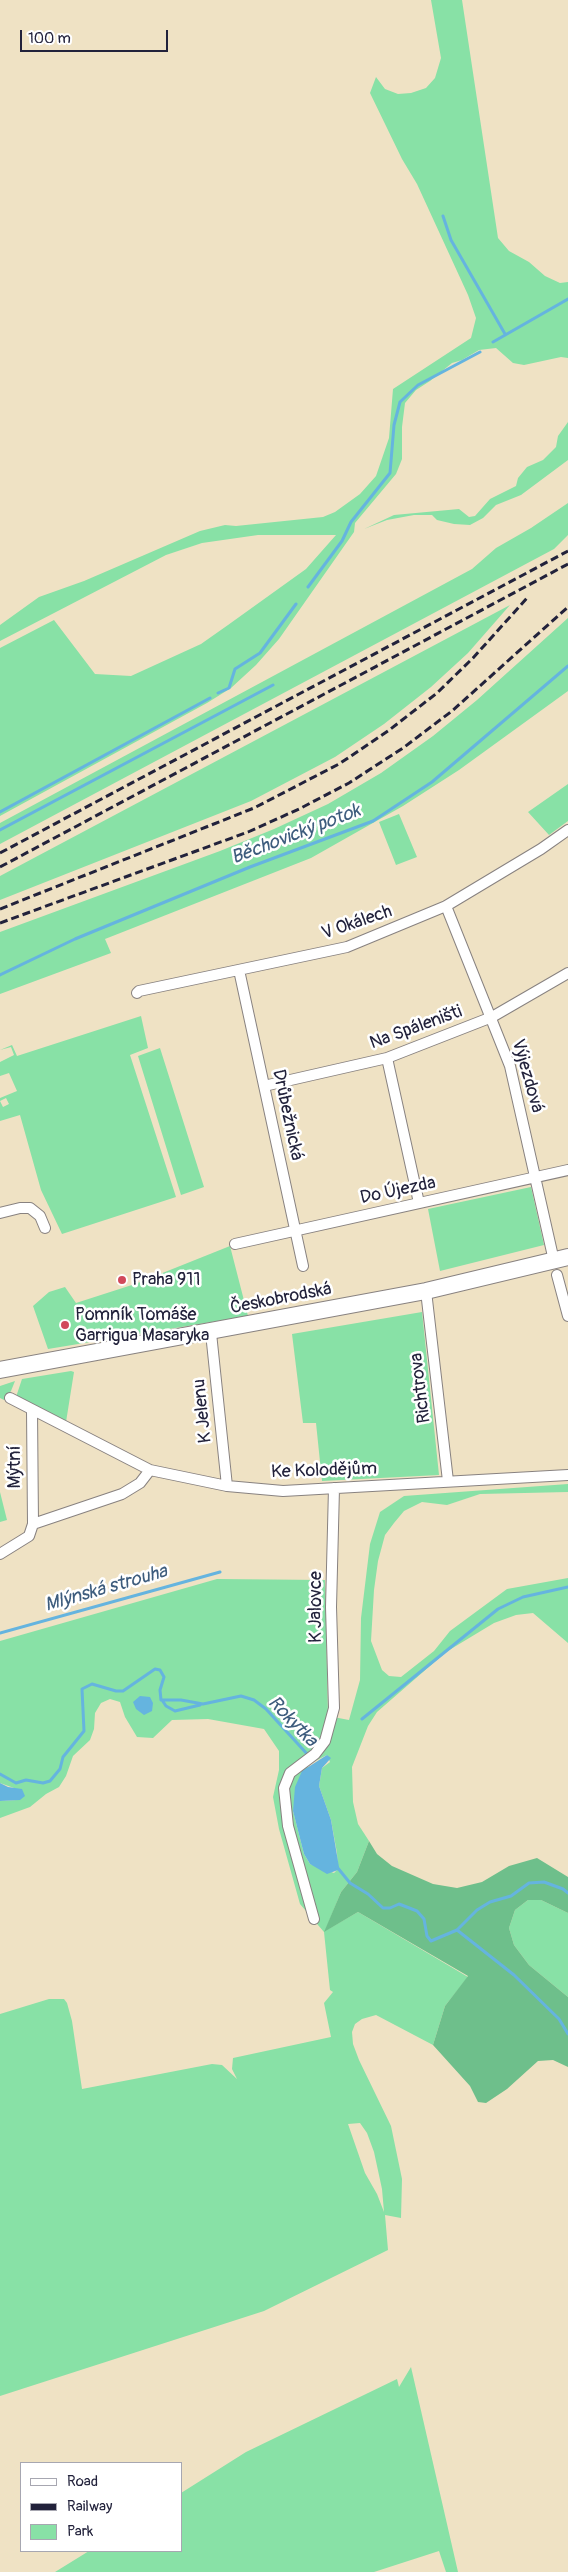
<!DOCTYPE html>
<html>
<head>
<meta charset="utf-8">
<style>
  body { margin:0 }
  #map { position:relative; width:568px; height:2572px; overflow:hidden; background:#efe2c4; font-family:Pangolin,sans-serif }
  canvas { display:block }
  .legend { position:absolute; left:20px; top:2462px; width:162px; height:90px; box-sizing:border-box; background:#fff; border:1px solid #a7a7b1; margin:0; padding:6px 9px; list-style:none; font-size:15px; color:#22223b }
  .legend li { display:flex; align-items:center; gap:10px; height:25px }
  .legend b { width:25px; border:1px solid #a7a7b1 }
  .scale { position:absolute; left:20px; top:30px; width:148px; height:22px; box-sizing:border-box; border:2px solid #22223b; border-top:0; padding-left:6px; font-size:15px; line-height:18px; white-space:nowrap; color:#22223b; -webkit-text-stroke:4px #fff; paint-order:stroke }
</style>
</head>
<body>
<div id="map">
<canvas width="568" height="2572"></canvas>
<ul class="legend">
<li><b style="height:6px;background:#fff"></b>Road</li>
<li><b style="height:6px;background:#22223b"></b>Railway</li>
<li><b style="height:14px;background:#88e1a6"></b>Park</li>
</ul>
<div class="scale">100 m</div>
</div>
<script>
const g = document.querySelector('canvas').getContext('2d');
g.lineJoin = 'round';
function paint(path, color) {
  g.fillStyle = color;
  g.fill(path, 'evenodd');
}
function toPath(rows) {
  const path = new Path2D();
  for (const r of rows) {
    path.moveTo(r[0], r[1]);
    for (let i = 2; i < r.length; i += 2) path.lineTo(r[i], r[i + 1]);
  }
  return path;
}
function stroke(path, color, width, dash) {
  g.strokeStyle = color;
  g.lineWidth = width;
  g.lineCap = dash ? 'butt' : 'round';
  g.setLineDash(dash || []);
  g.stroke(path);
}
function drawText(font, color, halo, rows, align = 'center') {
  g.font = font + ' Pangolin,sans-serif';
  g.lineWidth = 5;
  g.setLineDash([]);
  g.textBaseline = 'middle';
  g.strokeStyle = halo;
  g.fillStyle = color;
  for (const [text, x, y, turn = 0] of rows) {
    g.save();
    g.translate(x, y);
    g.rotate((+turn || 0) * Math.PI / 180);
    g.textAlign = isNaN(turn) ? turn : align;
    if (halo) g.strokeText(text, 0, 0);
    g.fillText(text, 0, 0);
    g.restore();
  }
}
const green = toPath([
  [431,0,462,0,498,238,509,251,529,262,545,276,560,283,568,282,568,358,561,357,524,365,513,363,496,348,479,350,462,360,452,363,430,381,416,390,405,403,402,427,402,459,396,474,355,523,354,532,279,639,256,665,231,688,207,703,0,816,0,648,54,620,95,674,131,676,201,644,228,625,306,569,336,535,258,535,202,543,166,555,0,641,0,625,39,597,84,581,200,531,225,525,236,526,323,517,335,512,360,494,376,476,389,438,393,389,471,338,476,318,468,295,417,184,402,159,370,93,376,77,385,89,398,94,411,93,426,88,435,78,441,58],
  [568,422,568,460,521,495,496,505,483,518,470,525,454,524,437,520,432,515,414,515,387,520,364,529,394,515,459,509,469,517,475,516,490,499,516,486,518,478,527,467,543,460,556,447,558,436],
  [568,503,568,535,554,549,0,844,0,823,472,569,496,548,531,528],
  [510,605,468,653,431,687,384,724,335,757,251,801,0,900,0,876],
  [568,618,568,691,459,770,403,806,311,858,105,939,111,953,0,994,0,932,220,851,274,829,328,804,381,773,433,736,477,700],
  [568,784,568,821,549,835,528,812],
  [399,814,417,857,396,865,379,822],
  [141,1016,148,1048,130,1055,176,1197,62,1234,41,1190,20,1115,0,1121,0,1101,3,1107,9,1104,6,1098,0,1101,0,1098,17,1091,9,1073,0,1076,0,1062,14,1055,11,1047,0,1050,12,1045,17,1056],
  [160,1048,204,1187,181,1195,138,1056],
  [531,1187,544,1245,440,1271,428,1209],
  [230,1246,248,1316,48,1349,33,1306,49,1292,65,1287,76,1303,135,1284],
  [422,1312,439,1475,322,1481,316,1423,303,1423,292,1334],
  [71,1371,74,1372,66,1422,16,1397,22,1379],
  [15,1381,11,1391,4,1400,0,1398,0,1386],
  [568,1484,568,1492,480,1494,447,1505,422,1502,404,1511,394,1523,385,1535,378,1561,374,1590,371,1641,382,1670,389,1676,401,1677,434,1651,450,1631,507,1589,568,1578,568,1643,533,1613,516,1615,494,1623,446,1652,377,1712,368,1726,352,1767,353,1802,358,1824,369,1841,357,1872,341,1892,325,1931,358,1912,468,1977,445,2006,433,2045,376,2015,362,2019,355,2024,352,2032,353,2044,359,2060,391,2126,402,2179,401,2218,385,2215,388,2250,264,2311,0,2396,0,2014,49,1999,64,1999,67,2003,72,2021,82,2089,212,2064,222,2065,237,2079,232,2069,233,2058,331,2037,324,2003,333,1992,330,1990,324,1932,300,1904,279,1829,273,1797,279,1770,279,1751,264,1729,208,1719,172,1720,153,1738,137,1737,125,1717,120,1702,110,1699,101,1703,95,1713,94,1729,90,1740,73,1756,66,1776,59,1787,46,1794,30,1807,0,1818,0,1801,17,1800,14,1788,0,1783,0,1641,217,1579,325,1580,328,1716,349,1720,360,1680,361,1618,370,1544,380,1512,404,1496],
  [327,1755,330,1762,322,1768,319,1786,331,1820,337,1853,338,1869,334,1873,310,1864,304,1854,293,1811,309,1764],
  [360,2123,367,2133,374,2152,382,2189,384,2212,377,2194,365,2173,348,2124],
  [0,1492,7,1520,0,1522],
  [528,1900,541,1900,568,1913,568,1997,529,1965,514,1945,509,1928,515,1910],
  [411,2367,458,2572,446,2572,439,2551,374,2572,55,2572,89,2551,181,2551,181,2493,246,2452,397,2379,399,2387]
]);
const forest = toPath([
  [369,1841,377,1854,392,1866,433,1884,457,1888,482,1882,509,1866,537,1858,568,1877,568,1913,541,1900,528,1900,515,1910,509,1928,514,1945,529,1965,568,1997,568,2067,553,2060,538,2061,507,2089,486,2103,478,2102,470,2086,433,2045,445,2006,468,1976,358,1912,324,1932,341,1892,357,1872]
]);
const water = toPath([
  [140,1696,150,1697,153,1703,152,1711,144,1715,136,1709,133,1702],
  [327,1755,331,1758,322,1768,319,1786,331,1820,339,1867,338,1870,327,1874,310,1864,304,1854,293,1811,295,1787,302,1771],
  [0,1783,8,1787,22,1789,25,1796,20,1800,0,1801]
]);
const stream = toPath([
  [443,216,451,240,505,334],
  [493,342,568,299],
  [308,587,342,541,351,522,390,473,394,425,400,402,418,385,480,352],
  [218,693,229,688,235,669,260,653,296,604],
  [0,812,210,698],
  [0,830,273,685],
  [0,975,75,939,250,867,373,821,432,782,568,666],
  [0,1633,220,1572],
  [162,1700,166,1706,175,1711,200,1705],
  [362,1719,498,1609,523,1597,568,1587],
  [0,1774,16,1783,26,1780,43,1783,50,1781,60,1769,63,1757,84,1731,82,1689,92,1684,116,1691,123,1691,155,1669,160,1670,164,1677,160,1690,161,1700,181,1700,203,1704,241,1696,254,1700,266,1709,308,1755],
  [337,1867,350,1883,368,1894,383,1908,390,1908,399,1904,417,1911,424,1919,427,1936,431,1941,457,1930,477,1910,490,1902,511,1896,529,1883,544,1882,563,1889,568,1893],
  [457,1930,514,1975,559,2019,568,2034]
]);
const minor = toPath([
  [446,906,510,1066,554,1261],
  [239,970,303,1266],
  [137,993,139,991,347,947,446,906,541,849,568,830],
  [387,1058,419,1203],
  [264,1086,387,1058,492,1017,568,973],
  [0,1213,20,1208,30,1208,40,1216,45,1228],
  [235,1244,568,1170],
  [557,1275,568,1316],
  [426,1291,448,1481],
  [211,1333,227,1486],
  [10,1398,150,1470,227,1486,283,1491,568,1475],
  [33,1524,122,1494,140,1483,150,1470],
  [0,1554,29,1536,33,1524,32,1410],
  [314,1919,288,1826,284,1788,290,1773,315,1754,325,1741,334,1708,331,1607,334,1488]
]);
const primary = toPath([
  [0,1370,426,1291,568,1257]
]);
const rail = toPath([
  [0,853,568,551],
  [0,867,568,564],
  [0,909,254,808,339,764,388,731,437,693,473,658,528,597],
  [0,923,248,832,299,809,349,783,403,748,452,711,568,607]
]);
const markers = [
  [122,1280,5,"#d1495b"],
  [65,1325,5,"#d1495b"]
];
const streetNames = [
  ["V Okálech",357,923,-19],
  ["Na Spáleništi",416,1028,-20],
  ["Výjezdová",527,1076,74],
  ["Drůbežnická",287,1115,78],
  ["Do Újezda",398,1191,-12],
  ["Českobrodská",281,1299,-11],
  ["Richtrova",421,1388,-97],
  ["K Jelenu",203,1411,-96],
  ["Mýtní",15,1467,-90],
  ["Ke Kolodějům",324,1471,-2],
  ["K Jalovce",316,1607,-90]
];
const poiNames = [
  ["Praha 911",132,1280],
  ["Pomník Tomáše",75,1315],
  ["Garrigua Masaryka",75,1336]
];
const waterNames = [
  ["Běchovický potok",296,835,-21],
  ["Mlýnská strouha",106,1589,-16],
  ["Rokytka",292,1722,46]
];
paint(green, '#88e1a6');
paint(forest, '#6ebf8b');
paint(water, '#65b4df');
stroke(stream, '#65b4df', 3);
stroke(minor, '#888280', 12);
stroke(primary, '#888280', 18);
stroke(minor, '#fff', 10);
stroke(primary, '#fff', 16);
stroke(rail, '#22223b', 3, [8, 4]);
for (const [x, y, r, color] of markers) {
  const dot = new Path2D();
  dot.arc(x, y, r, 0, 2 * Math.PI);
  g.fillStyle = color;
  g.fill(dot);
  stroke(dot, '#fff', 2);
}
drawText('18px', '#22223b', '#fff', streetNames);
drawText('18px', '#22223b', '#fff', poiNames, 'left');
drawText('italic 19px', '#3d5c7d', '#fff', waterNames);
</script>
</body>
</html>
